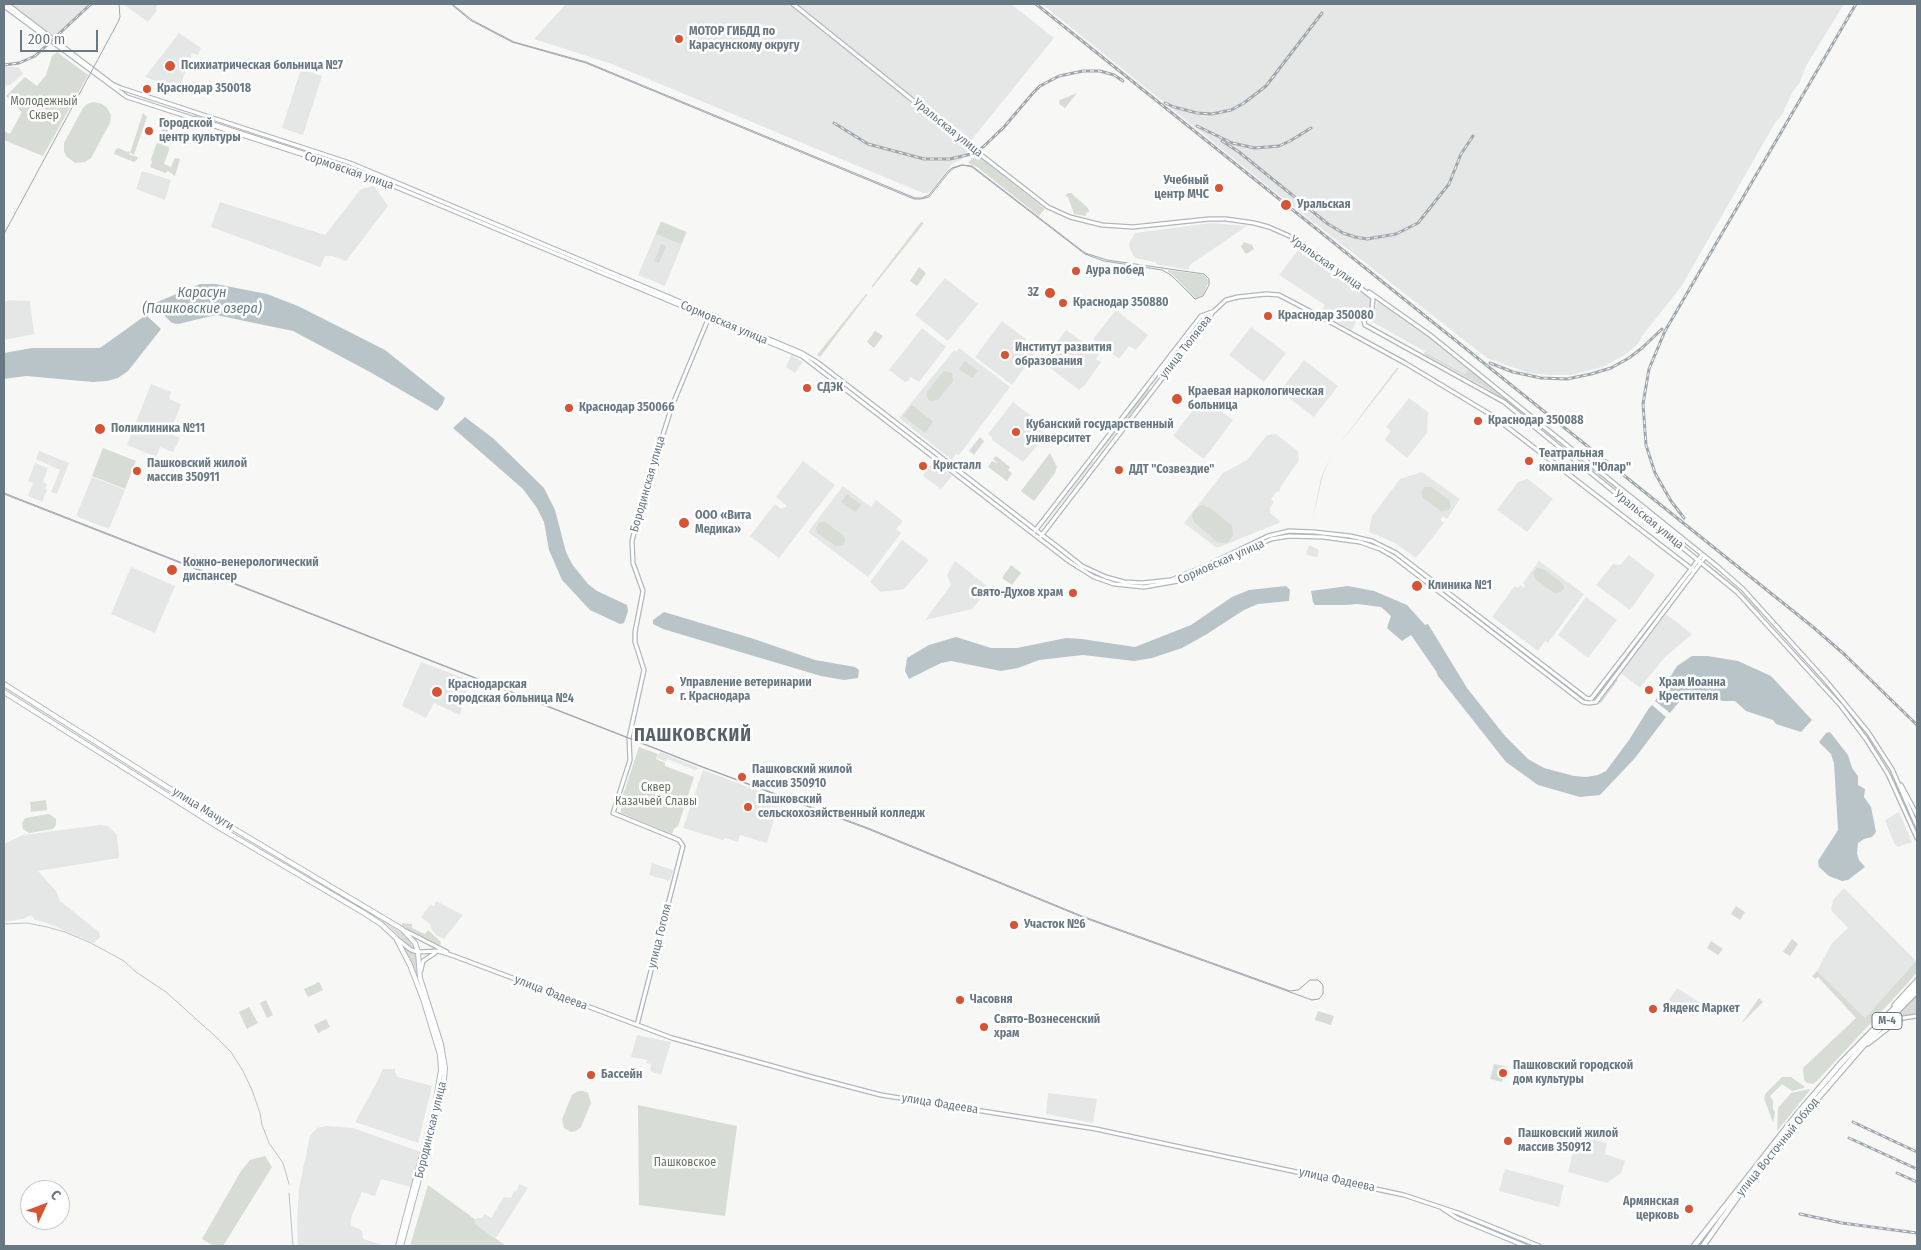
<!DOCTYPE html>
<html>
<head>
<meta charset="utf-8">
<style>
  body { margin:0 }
  #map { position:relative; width:1921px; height:1250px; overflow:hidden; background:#f7f7f5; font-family:"Fira Sans Condensed",sans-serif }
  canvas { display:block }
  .frame { position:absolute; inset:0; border:5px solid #687984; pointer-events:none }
  .north { position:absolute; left:20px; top:1180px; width:50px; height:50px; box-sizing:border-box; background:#fff; border:1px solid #c3c9ce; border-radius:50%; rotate:47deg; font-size:14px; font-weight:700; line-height:20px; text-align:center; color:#687984 }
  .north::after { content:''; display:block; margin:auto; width:18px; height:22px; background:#d85334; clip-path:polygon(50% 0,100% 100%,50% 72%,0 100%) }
  .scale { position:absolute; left:20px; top:30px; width:78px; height:22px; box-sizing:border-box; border:2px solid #687984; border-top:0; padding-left:6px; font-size:15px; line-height:18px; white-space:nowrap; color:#687984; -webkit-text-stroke:4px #fff; paint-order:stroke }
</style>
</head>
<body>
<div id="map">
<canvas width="1921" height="1250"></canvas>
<div class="frame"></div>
<div class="north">С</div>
<div class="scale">200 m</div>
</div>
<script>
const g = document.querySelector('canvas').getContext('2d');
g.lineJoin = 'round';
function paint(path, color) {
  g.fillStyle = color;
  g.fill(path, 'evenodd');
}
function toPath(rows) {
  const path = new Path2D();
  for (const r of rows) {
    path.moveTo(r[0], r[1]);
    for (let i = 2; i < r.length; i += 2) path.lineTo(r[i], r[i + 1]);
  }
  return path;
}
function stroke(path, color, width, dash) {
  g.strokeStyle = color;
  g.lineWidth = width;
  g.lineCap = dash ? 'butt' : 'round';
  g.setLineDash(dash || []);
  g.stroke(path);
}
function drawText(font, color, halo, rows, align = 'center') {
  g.font = font + ' "Fira Sans Condensed",sans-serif';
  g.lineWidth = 5;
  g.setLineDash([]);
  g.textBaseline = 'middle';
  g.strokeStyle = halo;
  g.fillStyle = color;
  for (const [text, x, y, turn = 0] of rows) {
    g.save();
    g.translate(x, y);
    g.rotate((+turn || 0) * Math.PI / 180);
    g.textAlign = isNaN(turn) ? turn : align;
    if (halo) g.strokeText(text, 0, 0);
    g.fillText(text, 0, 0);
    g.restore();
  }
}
const built = toPath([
  [10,4,89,4,54,37],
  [123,4,159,4,156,7,157,10,148,22],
  [566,4,789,4,967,147,969,151,962,159,952,164,932,190,928,193,923,193,612,64,534,39],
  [798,4,1011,4,1054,38,969,143],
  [1042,4,1844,4,1806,66,1800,82,1792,93,1783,113,1775,123,1681,287,1642,336,1638,344,1626,354,1605,366,1572,375,1551,375,1528,373,1487,358,1285,200],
  [179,33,201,48,198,55,192,53,179,89,145,77],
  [4,67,19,67,23,74,10,85,4,86],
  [301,69,322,76,303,135,282,128],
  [142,171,171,180,165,200,136,189],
  [374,186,388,206,346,261,333,256,325,256,320,267,211,227,220,202,325,235,361,189],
  [661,221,687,232,665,286,638,275],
  [1211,223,1247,226,1194,262,1189,266,1189,270,1166,266,1158,265,1155,262,1135,258,1130,249,1129,243,1135,233],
  [1301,246,1368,296,1371,300,1371,308,1366,315,1356,322,1352,330,1320,312,1325,305,1279,275],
  [945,278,978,304,948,341,915,315],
  [10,300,30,301,34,334,4,340,4,302],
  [1378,300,1424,332,1469,368,1465,374,1369,320,1375,310],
  [1116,310,1148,335,1136,350,1129,346,1119,359,1093,339],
  [1002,321,1026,339,1023,343,1036,352,1012,385,975,357],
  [1251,327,1286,353,1264,382,1229,355],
  [922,328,946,347,919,382,911,377,908,381,905,382,889,370],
  [1066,330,1099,354,1096,359,1101,362,1085,385,1079,390,1042,362],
  [959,348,1010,387,959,455,956,454,952,460,899,418,954,350,956,352],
  [791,355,803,362,795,373,786,367],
  [1304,360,1338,386,1314,417,1280,391],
  [151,384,171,392,169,399,181,404,172,427,175,429,173,435,180,438,173,452,160,447,156,457,127,445],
  [1202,398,1203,398,1233,420,1204,459,1173,436],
  [1409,398,1428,412,1427,433,1407,458,1385,440,1391,431,1386,427],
  [1013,402,1044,426,1041,430,1044,433,1042,436,1044,438,1023,462,992,440,992,437,988,434],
  [1276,434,1298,451,1299,460,1281,486,1279,492,1277,491,1271,499,1274,502,1270,508,1270,513,1281,522,1217,548,1184,523,1223,473,1247,460,1267,435],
  [39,451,69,463,57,494,51,492,60,470,36,459],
  [803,461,835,485,779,558,750,536,775,504,781,509,787,506,776,497],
  [933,462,952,476,941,489,923,476],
  [35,463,48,468,43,482,47,484,45,489,47,490,42,502,28,496,33,483,28,481],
  [1422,472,1460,499,1447,519,1443,516,1440,520,1444,523,1416,558,1395,543,1369,532,1372,516,1400,479],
  [92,477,125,490,109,529,76,516],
  [1528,479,1553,499,1527,532,1497,510,1518,482],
  [843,486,871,507,876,500,903,521,896,529,901,533,868,577,808,532],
  [902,540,929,560,904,589,881,592,870,582],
  [1309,545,1319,550,1317,557,1306,555],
  [1629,555,1655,575,1630,610,1596,585,1613,564,1620,565],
  [955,561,990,588,972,609,925,620,951,585,947,575],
  [1539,561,1584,594,1548,643,1545,641,1538,651,1492,617,1515,586,1518,588,1520,585,1524,588,1525,585,1523,583],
  [131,567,175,586,155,633,111,614],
  [1586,597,1617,620,1588,658,1558,635],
  [1666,614,1692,634,1664,658,1640,688,1621,673],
  [421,662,469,680,460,715,434,703,426,718,402,706],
  [660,752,697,767,698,769,695,770,667,759,666,762,657,758],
  [703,770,780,799,767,843,740,835,738,842,725,838,723,840,683,828],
  [1899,812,1912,842,1898,847,1894,843,1885,820],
  [100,825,108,826,117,835,119,858,38,871,56,891,60,901,99,932,100,937,94,943,47,923,35,920,31,915,23,919,4,922,4,844,23,835],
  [652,863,673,870,670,881,649,875],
  [1844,888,1916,961,1865,1018,1817,971,1832,943,1848,928,1831,910,1833,900],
  [436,901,463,915,444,939,436,935,430,927,431,925,421,917,431,904,434,907],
  [1677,988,1702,1004,1694,1016,1672,1008,1662,1010],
  [637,1035,671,1042,661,1075,650,1071,651,1064,646,1063,647,1060,631,1057],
  [383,1069,395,1069,395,1072,398,1077,432,1086,418,1143,355,1122,377,1082],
  [1048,1093,1097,1099,1093,1123,1046,1114],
  [326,1126,353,1128,421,1152,411,1187,381,1179,375,1196,362,1192,351,1218,351,1225,362,1231,363,1239,386,1246,298,1246,297,1222,299,1188,310,1136,317,1128],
  [1582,1137,1607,1143,1605,1154,1625,1161,1621,1173,1607,1183,1568,1172,1574,1148,1580,1144],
  [1505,1169,1564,1185,1559,1207,1499,1191],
  [519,1184,528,1188,496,1238,474,1223,477,1218,482,1218,485,1214,491,1218,504,1197,511,1198,514,1191,516,1192]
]);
const green = toPath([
  [57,52,88,75,43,156,4,140,4,131,10,134,22,112,6,96,25,77,37,86,46,75,52,56],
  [1077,93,1065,108,1059,104,1060,100],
  [94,102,102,104,107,108,111,115,110,123,91,158,85,162,75,163,66,156,64,151,64,143,83,108,87,104],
  [143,113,147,117,134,155,130,153],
  [173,118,179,120,174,126,170,126,164,145,169,147,169,150,164,164,171,167,175,158,180,159,175,176,168,171,165,173,150,167,152,162,151,159,164,123],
  [119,148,127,152,129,151,130,155,138,157,137,160,134,162,114,154,116,149],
  [974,156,980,157,1045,209,1039,216,977,167,968,163],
  [1068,193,1071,193,1088,208,1089,212,1086,213,1086,216,1074,214,1068,197,1065,196],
  [661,222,686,232,681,244,656,234],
  [921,222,924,223,872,288,872,286],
  [1244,242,1252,245,1254,249,1246,254,1241,247],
  [661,244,666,246,659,263,654,261],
  [919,267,926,273,917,286,910,281],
  [1168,270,1204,275,1209,281,1203,295,1196,298,1193,296,1172,274,1168,272],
  [867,293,867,295,820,357,817,355],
  [1192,329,1195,330,1152,385,1152,383],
  [875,331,883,336,874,348,867,342],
  [1425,352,1465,374,1469,368,1518,408,1516,409,1488,389,1424,354],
  [965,361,978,371,972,378,959,369],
  [1397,368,1399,368,1338,446,1371,402],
  [945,371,952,373,953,381,938,400,930,401,927,397,927,392,942,373],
  [1148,388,1150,390,1097,456,1097,455],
  [912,405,933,422,925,433,903,416],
  [980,437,984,441,974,455,969,451],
  [1556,439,1619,489,1619,490,1617,490],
  [103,448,136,461,125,489,92,476],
  [1050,453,1057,467,1055,473,1034,501,1021,491],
  [996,456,1010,467,1008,470,1012,473,1007,481,988,467,992,461,999,464,993,459],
  [1331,456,1322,478,1312,523,1321,478],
  [1094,461,1044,526,1043,527,1092,462],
  [1425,487,1431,487,1449,500,1451,506,1449,510,1441,511,1423,498,1421,491],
  [1621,491,1668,529,1668,530,1620,493],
  [847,494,861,505,855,512,841,502],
  [1203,505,1210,508,1232,526,1233,535,1228,542,1222,543,1217,542,1194,522,1192,517,1193,512,1198,507],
  [820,522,825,522,844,536,845,541,843,545,836,546,817,533,816,528],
  [1705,562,1736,587,1761,612,1760,613],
  [1011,565,1021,573,1012,585,1002,578],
  [1537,568,1543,569,1562,583,1564,588,1561,592,1554,593,1535,579,1533,573],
  [1661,611,1661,612,1617,670,1617,669],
  [1507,639,1583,698,1583,699,1505,640],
  [1616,678,1618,680,1601,703,1596,704],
  [639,747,658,754,656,759,665,763,665,766,694,777,678,826,674,829,672,834,621,813,621,801],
  [46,800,47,810,31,812,30,802],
  [49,814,56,819,56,825,53,829,29,833,23,829,22,823,25,818],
  [1736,906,1745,912,1740,920,1731,914],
  [373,914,406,936,415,949,408,945,389,926],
  [402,923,412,924,412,928,425,934,428,930,441,942,440,945,402,926],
  [1792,939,1798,944,1790,956,1783,952],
  [1711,941,1723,949,1718,955,1707,948],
  [403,947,417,954,418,979,412,966],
  [1916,961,1917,972,1907,984,1817,1081,1813,1084,1807,1083,1804,1080,1803,1068,1856,1018,1818,977,1815,979,1812,976,1817,971,1865,1018],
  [319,982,323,990,308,997,304,989],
  [1917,995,1917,1014,1904,1016,1888,1024],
  [1759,998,1763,1002,1743,1022,1743,1021],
  [266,1000,273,1015,267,1018,260,1003],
  [249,1007,258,1023,247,1029,239,1012],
  [1318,1011,1334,1016,1331,1025,1315,1020],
  [326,1019,330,1027,318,1033,314,1025],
  [1494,1064,1507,1067,1502,1082,1490,1079],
  [1782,1077,1791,1077,1804,1086,1804,1088,1792,1091,1782,1084,1770,1096,1773,1101,1773,1109,1775,1112,1773,1123,1764,1098,1766,1093],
  [1810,1089,1811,1089,1777,1131,1778,1108,1791,1093],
  [578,1091,583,1091,588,1093,591,1103,581,1127,576,1131,571,1132,564,1128,562,1119,572,1095],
  [638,1105,737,1126,725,1216,639,1205],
  [1786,1131,1788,1133,1764,1164,1701,1246,1698,1246],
  [265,1156,272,1167,223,1246,214,1246,202,1239,241,1171,250,1160],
  [428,1185,476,1220,474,1223,506,1246,410,1246]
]);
const water = toPath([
  [200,284,216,284,267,294,298,306,385,350,445,398,442,405,437,411,370,372,293,331,216,315,178,324,172,323,159,310,155,303],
  [146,315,161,329,128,371,118,378,107,381,93,382,26,376,4,379,4,353,32,348,100,348],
  [465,417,494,439,544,488,555,510,566,552,572,564,588,584,597,591,627,605,628,611,624,623,620,624,590,610,562,580,549,550,544,522,537,508,523,489,453,428],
  [1286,586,1290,590,1289,601,1258,604,1244,610,1207,634,1182,648,1152,658,1134,661,1083,655,1074,656,1039,660,1018,668,1001,671,951,661,941,663,909,679,905,671,907,658,929,645,956,637,991,648,1017,648,1066,638,1082,639,1135,647,1191,625,1232,597,1249,590],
  [1348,586,1374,591,1407,605,1425,625,1428,624,1467,688,1505,736,1528,759,1544,768,1574,776,1586,777,1598,775,1606,771,1629,740,1649,708,1652,705,1666,717,1635,758,1600,795,1580,797,1538,785,1506,762,1438,676,1436,671,1411,635,1402,641,1387,628,1391,616,1381,607,1357,604,1346,605,1315,605,1313,602,1311,591],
  [664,612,751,638,815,660,855,667,859,670,858,678,844,680,821,676,663,629,653,624,653,620],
  [1692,656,1708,656,1738,661,1771,676,1812,720,1801,732,1776,724,1773,720,1746,711,1735,701,1722,701,1716,697,1693,693,1683,697,1670,713,1655,701,1677,666],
  [1830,732,1848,755,1852,768,1858,776,1858,785,1865,789,1864,797,1871,807,1876,832,1872,837,1864,839,1858,843,1857,853,1859,860,1865,867,1848,880,1842,881,1829,876,1819,867,1818,861,1838,830,1834,763,1831,754,1819,742,1826,733]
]);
const stream = toPath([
  [4,924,27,923,47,927,65,932,91,943,124,961,136,972,166,992,215,1036,231,1052,243,1071,252,1090,260,1113,262,1125,269,1143,283,1163,289,1184],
  [289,1193,293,1246]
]);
const secondary = toPath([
  [7,4,112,84,121,88,350,163,802,353,817,362,1063,551,1082,566,1106,577,1124,582,1142,583,1171,580,1208,565,1268,536,1289,531,1314,532,1350,536,1372,541,1396,553,1586,698,1591,699,1702,555],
  [793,4,976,151,1048,207,1070,217,1102,225,1133,227,1209,219,1226,219,1254,223,1269,227,1296,239,1343,274,1373,298,1372,309,1364,321,1365,325,1504,402,1737,592,1841,706,1866,739,1888,774,1917,838],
  [4,6,127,97,195,119],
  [328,162,360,172,802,356,1070,562,1094,577,1114,584,1144,587,1184,580,1271,539,1289,536,1323,537,1360,542,1380,549,1394,557,1583,702,1589,703,1596,702,1705,557],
  [1369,292,1430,335,1718,567,1743,589,1827,682,1868,732,1892,769,1917,826],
  [1035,531,1201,316,1212,312],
  [1041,536,1213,312,1226,300,1238,297,1266,294,1279,295,1321,317,1405,363,1493,416,1693,570],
  [1901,785,1917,815],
  [406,931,447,952],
  [396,938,411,950,418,952,438,951,454,956,672,1038,812,1077,881,1095,1096,1129,1404,1195,1458,1213,1539,1246],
  [421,970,423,961,435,953],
  [1894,1005,1917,980],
  [637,1025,683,846,679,840,613,813,630,760,629,738,644,670,635,642,635,632,643,591,633,563,632,541,642,501,672,406,709,317],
  [1868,1044,1896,1022,1903,1018,1917,1016],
  [1443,1209,1457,1218,1525,1246]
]);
const primary = toPath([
  [4,684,221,821,402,929,415,943,418,952,420,978,441,1044,445,1068,443,1090,401,1246],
  [4,692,218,827,364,913,381,924,396,938,410,965,423,999,440,1055,441,1070,435,1106,398,1246]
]);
const trunk = toPath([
  [195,119,328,162],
  [1694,1246,1799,1112,1842,1062,1917,985],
  [1703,1246,1741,1192,1767,1163,1818,1098,1863,1046,1917,991]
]);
const tram = toPath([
  [451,4,470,20,512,42,586,63,914,199,921,199,929,197,949,172,954,168,963,165,972,167,1085,254,1104,261,1162,270,1171,275,1195,299,1203,296,1209,285,1209,279,1204,274,1107,260,1085,253,972,166,961,165,952,168,948,171,929,195,922,198,915,198,586,62,514,42,472,20,452,4],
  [4,234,118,22,120,17,119,4],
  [4,493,703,767,868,828,1082,916,1290,991,1298,990,1310,980,1318,980,1323,985,1323,994,1319,999,1312,1000,1082,917,868,829,702,767,4,494]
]);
const rail = toPath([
  [1036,4,1813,627,1845,655,1917,725],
  [4,65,19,63,35,56,91,4],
  [1165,103,1174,107,1197,113,1212,114,1231,110,1244,103,1266,86,1322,13],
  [834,123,868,144,924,159,950,159,971,154,983,147,1004,127,1033,93,1040,86,1059,76,1083,71,1100,71,1114,75,1123,81],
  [1197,126,1232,143,1255,148,1279,146,1290,141,1311,128],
  [1222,141,1239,152,1328,224,1343,233,1355,237,1367,239,1396,234,1418,223,1449,184,1461,154,1473,136],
  [1490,363,1513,372,1541,378,1567,379,1591,374,1611,368,1629,358,1642,348,1662,329],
  [1684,518,1671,501,1655,473,1646,445,1643,404,1649,369,1665,331,1856,4],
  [1853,1122,1917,1152],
  [1849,1138,1917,1169],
  [1897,1173,1917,1182],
  [1800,1214,1842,1223,1917,1233]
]);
const markers = [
  [679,39,5,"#d85334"],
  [170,66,6,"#d85334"],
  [147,89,5,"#d85334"],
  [149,131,5,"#d85334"],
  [1219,188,5,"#d85334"],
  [1286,205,6,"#d85334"],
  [1076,271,5,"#d85334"],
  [1050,293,6,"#d85334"],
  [1063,303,5,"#d85334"],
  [1268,316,5,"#d85334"],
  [1005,355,5,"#d85334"],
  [807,388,5,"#d85334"],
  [1177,399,6,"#d85334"],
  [569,408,5,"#d85334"],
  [1478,421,5,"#d85334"],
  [100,429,6,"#d85334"],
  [1016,432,5,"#d85334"],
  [1529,461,5,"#d85334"],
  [923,466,5,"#d85334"],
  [1119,470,5,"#d85334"],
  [137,471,5,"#d85334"],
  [684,523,6,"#d85334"],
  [172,570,6,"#d85334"],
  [1417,586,6,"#d85334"],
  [1073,593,5,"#d85334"],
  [670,690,5,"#d85334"],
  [1649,690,5,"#d85334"],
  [437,692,6,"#d85334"],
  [742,777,5,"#d85334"],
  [748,807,5,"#d85334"],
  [1014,925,5,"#d85334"],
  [960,1000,5,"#d85334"],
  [1653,1009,5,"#d85334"],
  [984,1027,5,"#d85334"],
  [1503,1073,5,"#d85334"],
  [591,1075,5,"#d85334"],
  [1508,1141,5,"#d85334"],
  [1689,1209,5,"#d85334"]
];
const shields = [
  [1887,1021,30]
];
const shieldNames = [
  ["М-4",1887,1021]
];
const poiNames = [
  ["МОТОР ГИБДД по",689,32],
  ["Карасунскому округу",689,46],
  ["Психиатрическая больница №7",181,66],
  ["Краснодар 350018",157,89],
  ["Городской",159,124],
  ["центр культуры",159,138],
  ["Учебный",1209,181,"right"],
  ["центр МЧС",1209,195,"right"],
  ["Уральская",1297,205],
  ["Аура побед",1086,271],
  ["3Z",1039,293,"right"],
  ["Краснодар 350880",1073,303],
  ["Краснодар 350080",1278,316],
  ["Институт развития",1015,348],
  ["образования",1015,362],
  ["СДЭК",817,388],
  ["Краевая наркологическая",1188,392],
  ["больница",1188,406],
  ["Краснодар 350066",579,408],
  ["Краснодар 350088",1488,421],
  ["Кубанский государственный",1026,425],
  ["университет",1026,439],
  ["Поликлиника №11",111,429],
  ["Театральная",1539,454],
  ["компания \"Юлар\"",1539,468],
  ["Пашковский жилой",147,464],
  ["массив 350911",147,478],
  ["Кристалл",933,466],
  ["ДДТ \"Созвездие\"",1129,470],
  ["ООО «Вита",695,516],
  ["Медика»",695,530],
  ["Кожно-венерологический",183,563],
  ["диспансер",183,577],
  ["Клиника №1",1428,586],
  ["Свято-Духов храм",1063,593,"right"],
  ["Управление ветеринарии",680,683],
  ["г. Краснодара",680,697],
  ["Храм Иоанна",1659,683],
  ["Крестителя",1659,697],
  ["Краснодарская",448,685],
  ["городская больница №4",448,699],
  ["Пашковский жилой",752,770],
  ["массив 350910",752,784],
  ["Пашковский",758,800],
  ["сельскохозяйственный колледж",758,814],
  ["Участок №6",1024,925],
  ["Часовня",970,1000],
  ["Яндекс Маркет",1663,1009],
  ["Свято-Вознесенский",994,1020],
  ["храм",994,1034],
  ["Пашковский городской",1513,1066],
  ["дом культуры",1513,1080],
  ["Бассейн",601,1075],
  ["Пашковский жилой",1518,1134],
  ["массив 350912",1518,1148],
  ["Армянская",1679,1202,"right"],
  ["церковь",1679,1216,"right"]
];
const parkNames = [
  ["Молодежный",44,102],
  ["Сквер",44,116],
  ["Сквер",656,788],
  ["Казачьей Славы",656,802],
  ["Пашковское",685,1163]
];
const streetNames = [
  ["Уральская улица",948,128,39],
  ["Сормовская улица",349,171,19],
  ["Уральская улица",1326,263,35],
  ["Сормовская улица",724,323,23],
  ["улица Тюляева",1186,347,-52],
  ["Бородинская улица",648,484,-74],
  ["Уральская улица",1649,520,39],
  ["Сормовская улица",1221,562,-24],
  ["улица Мачуги",203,809,32],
  ["улица Гоголя",660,936,-76],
  ["улица Фадеева",551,993,21],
  ["улица Фадеева",940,1104,9],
  ["Бородинская улица",431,1130,-76],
  ["улица Восточный Обход",1778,1147,-51],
  ["улица Фадеева",1337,1180,12]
];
const waterNames = [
  ["Карасун",202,293],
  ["(Пашковские озера)",202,309]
];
const districtNames = [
  ["ПАШКОВСКИЙ",693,736]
];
paint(built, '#e5e6e6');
paint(green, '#d7dcd4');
paint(water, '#b8c4c8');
stroke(stream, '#b8c4c8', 1);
stroke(secondary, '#b1b7bb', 5.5);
stroke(primary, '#b2b7bb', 6);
stroke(trunk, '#b2b6b9', 7);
stroke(secondary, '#fff', 3);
stroke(primary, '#fff', 4);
stroke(trunk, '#fff', 4.5);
stroke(tram, '#a0a7ac', 1);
stroke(rail, '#a0a7ac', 3);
stroke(rail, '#fff', 1, [4]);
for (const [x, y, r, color] of markers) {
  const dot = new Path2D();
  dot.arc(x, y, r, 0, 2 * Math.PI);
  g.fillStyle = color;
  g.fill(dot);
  stroke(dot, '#fff', 2);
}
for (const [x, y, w] of shields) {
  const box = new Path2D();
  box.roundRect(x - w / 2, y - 8.5, w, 17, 4);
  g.fillStyle = '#fff';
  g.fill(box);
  stroke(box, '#687984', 1);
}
drawText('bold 11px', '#687984', null, shieldNames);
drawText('bold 12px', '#687984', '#fff', poiNames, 'left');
drawText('12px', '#677663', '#fff', parkNames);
drawText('12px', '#687984', '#fff', streetNames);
drawText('italic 14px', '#64797f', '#fff', waterNames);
g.letterSpacing = '1px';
drawText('bold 18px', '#566169', '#fff', districtNames);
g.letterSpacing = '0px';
</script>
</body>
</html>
